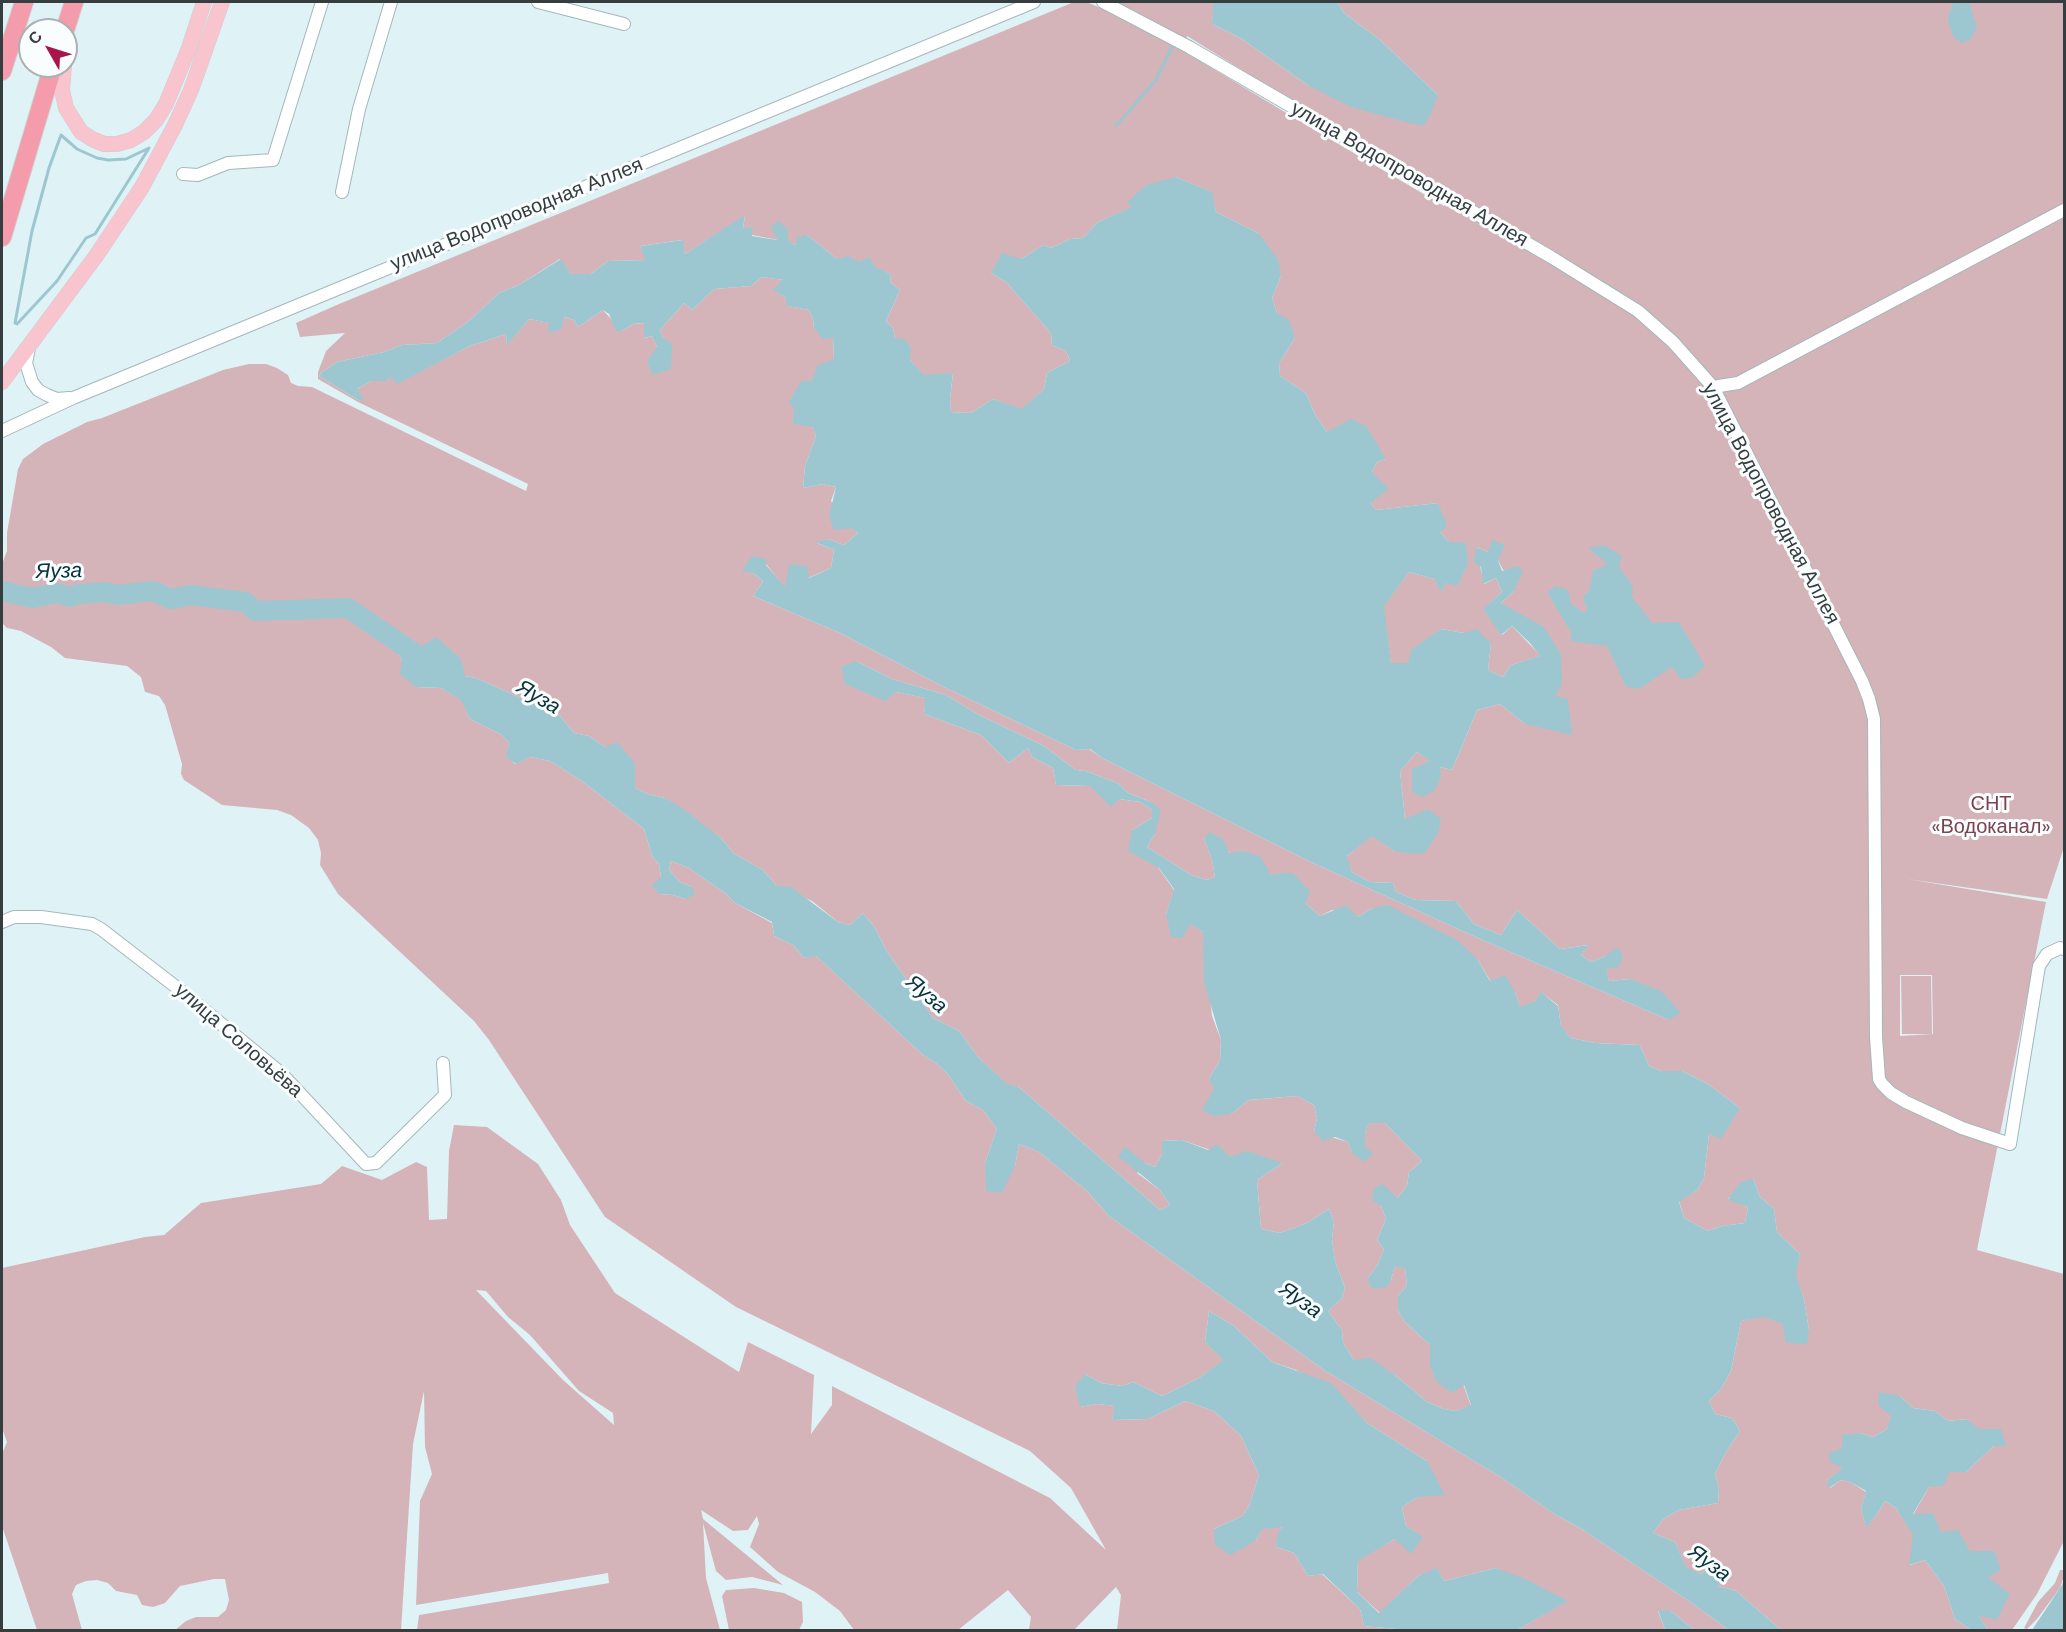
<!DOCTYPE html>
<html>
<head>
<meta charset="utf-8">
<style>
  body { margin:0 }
  #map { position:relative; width:2066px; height:1632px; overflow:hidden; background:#dff3f7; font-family:"DM Sans",sans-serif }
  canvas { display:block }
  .frame { position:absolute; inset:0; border:3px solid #353d3e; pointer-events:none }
  .north { position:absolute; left:18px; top:18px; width:60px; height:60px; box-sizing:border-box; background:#f9fdfe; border:2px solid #abb0b1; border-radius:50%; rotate:309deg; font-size:16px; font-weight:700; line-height:24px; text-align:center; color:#353d3e }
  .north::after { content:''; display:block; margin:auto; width:21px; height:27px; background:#a91549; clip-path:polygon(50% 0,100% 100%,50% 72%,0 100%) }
</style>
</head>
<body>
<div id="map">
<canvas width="2066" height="1632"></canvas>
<div class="frame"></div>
<div class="north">С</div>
</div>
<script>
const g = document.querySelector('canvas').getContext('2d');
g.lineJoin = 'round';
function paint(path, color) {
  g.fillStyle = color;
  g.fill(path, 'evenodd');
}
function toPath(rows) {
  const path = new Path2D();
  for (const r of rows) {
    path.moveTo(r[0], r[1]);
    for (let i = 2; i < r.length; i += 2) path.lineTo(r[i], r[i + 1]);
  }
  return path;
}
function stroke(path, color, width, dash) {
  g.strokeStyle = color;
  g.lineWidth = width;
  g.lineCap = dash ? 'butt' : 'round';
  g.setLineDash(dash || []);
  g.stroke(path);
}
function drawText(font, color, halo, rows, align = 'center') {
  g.font = font + ' "DM Sans",sans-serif';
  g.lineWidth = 6;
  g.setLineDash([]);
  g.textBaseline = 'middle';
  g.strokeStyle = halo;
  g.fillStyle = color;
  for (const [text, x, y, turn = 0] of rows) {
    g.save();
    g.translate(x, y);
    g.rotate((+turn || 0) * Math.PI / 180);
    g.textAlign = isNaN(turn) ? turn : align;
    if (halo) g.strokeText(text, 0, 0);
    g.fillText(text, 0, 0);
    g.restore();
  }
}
const green = toPath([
  [1074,2,1087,2,1145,28,1318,132,1444,206,1453,193,1387,154,1384,151,1373,148,1336,128,1187,36,1186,39,1113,2,1214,2,1212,24,1242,39,1309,86,1438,95,1380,40,1344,13,1337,2,2064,2,2064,847,2047,899,1907,879,2046,902,1977,1250,2064,1274,2064,1541,2037,1594,2012,1630,1988,1630,1977,1614,1987,1577,1970,1551,1913,1515,1929,1487,1950,1472,1966,1472,1994,1446,1967,1419,1948,1421,1935,1411,1913,1408,1900,1396,1887,1429,1873,1437,1860,1433,1844,1468,1827,1480,1830,1488,1841,1480,1852,1483,1866,1492,1861,1509,1866,1527,1877,1514,1885,1501,1896,1508,1914,1535,1910,1565,1925,1560,1944,1586,1955,1619,1971,1630,1781,1630,1736,1591,1718,1586,1712,1567,1700,1574,1686,1568,1675,1542,1653,1533,1663,1519,1679,1510,1718,1503,1719,1489,1715,1474,1726,1452,1740,1431,1732,1418,1715,1414,1709,1401,1721,1389,1731,1371,1741,1321,1764,1316,1809,1330,1804,1299,1795,1275,1800,1254,1777,1232,1774,1209,1760,1197,1753,1178,1728,1199,1748,1207,1745,1223,1722,1226,1708,1231,1684,1218,1679,1201,1697,1190,1704,1178,1709,1134,1740,1108,1708,1084,1682,1071,1661,1071,1649,1066,1640,1045,1595,1043,1571,1038,1561,1027,1558,1005,1542,993,1535,1001,1520,1008,1515,992,1491,982,1478,960,1373,908,1358,917,1332,910,1320,916,1305,903,1281,873,1270,876,1204,838,1212,860,1215,877,1207,880,1191,875,1147,847,1155,834,1151,802,1128,793,1119,784,1086,771,1076,770,1044,746,979,715,946,695,892,679,856,661,896,692,926,698,924,714,981,735,1009,763,1028,748,1032,757,1053,768,1056,785,1090,786,1119,799,1140,802,1152,810,1152,818,1132,830,1174,890,1166,914,1191,923,1203,932,1212,1016,1221,1040,1220,1061,1209,1078,1231,1114,1249,1100,1297,1096,1314,1105,1317,1118,1314,1132,1348,1142,1352,1153,1365,1147,1365,1134,1369,1122,1385,1123,1422,1161,1409,1172,1407,1186,1397,1198,1381,1206,1386,1219,1377,1240,1384,1249,1377,1266,1367,1279,1391,1280,1395,1265,1405,1269,1407,1285,1398,1296,1398,1310,1404,1321,1430,1345,1430,1365,1463,1384,1471,1406,1456,1411,1444,1409,1427,1402,1395,1375,1354,1360,1343,1343,1342,1330,1328,1311,1342,1298,1345,1288,1335,1261,1332,1239,1334,1222,1329,1209,1307,1223,1280,1233,1261,1229,1257,1180,1283,1163,1230,1157,1182,1140,1162,1141,1162,1154,1155,1167,1145,1163,1137,1173,1160,1190,1170,1205,1160,1210,1020,1088,1006,1084,978,1057,959,1031,933,1018,886,950,875,928,863,913,850,925,838,922,812,901,777,886,763,870,733,853,722,839,665,798,648,794,635,788,634,763,605,747,589,736,574,733,559,715,476,678,465,676,406,640,393,640,402,661,416,687,441,688,462,700,470,719,502,735,509,743,507,756,515,764,530,757,550,761,582,781,644,829,652,856,659,864,661,877,659,894,673,895,685,899,692,887,680,882,669,870,671,861,689,868,725,893,735,903,772,923,774,936,793,945,804,958,815,955,923,1055,936,1063,947,1073,966,1101,983,1110,997,1129,985,1163,1015,1166,1019,1144,1039,1152,1087,1191,1109,1216,1324,1370,1502,1478,1556,1515,1580,1528,1689,1601,1729,1630,1694,1630,1671,1611,1658,1611,1665,1630,1517,1630,1567,1601,1495,1568,1444,1581,1437,1569,1418,1576,1380,1613,1357,1592,1358,1560,1395,1539,1423,1538,1406,1526,1402,1507,1418,1497,1427,1461,1367,1423,1352,1409,1296,1370,1272,1362,1234,1326,1209,1311,1205,1342,1224,1360,1199,1378,1162,1396,1133,1382,1122,1386,1101,1383,1085,1374,1080,1407,1097,1404,1116,1406,1112,1420,1148,1419,1185,1401,1214,1411,1241,1436,1259,1475,1249,1506,1242,1516,1214,1529,1256,1540,1262,1528,1282,1526,1276,1547,1294,1553,1308,1576,1322,1574,1360,1609,1364,1626,1407,1630,1117,1630,1121,1595,1116,1587,1074,1630,1029,1630,1031,1617,1008,1590,958,1630,854,1630,840,1611,815,1592,778,1572,750,1547,759,1524,757,1516,748,1530,733,1531,701,1510,703,1519,783,1585,752,1577,726,1580,716,1571,703,1523,706,1578,720,1630,417,1630,419,1615,609,1583,608,1573,416,1605,420,1501,432,1474,425,1447,424,1391,413,1444,401,1630,175,1630,186,1621,196,1617,218,1617,226,1610,229,1600,225,1579,214,1579,180,1586,165,1603,153,1607,142,1605,137,1595,116,1591,108,1583,97,1580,86,1581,76,1585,72,1594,82,1630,37,1630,2,1526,2,1454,7,1442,2,1428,2,1268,145,1237,164,1235,201,1203,321,1184,342,1166,382,1180,416,1162,427,1167,429,1220,447,1219,449,1151,454,1125,487,1127,538,1164,561,1200,570,1225,615,1293,739,1372,748,1342,814,1375,811,1434,832,1405,832,1386,1050,1498,1106,1550,1071,1488,1030,1451,736,1307,605,1217,489,1040,474,1021,338,894,320,865,321,853,318,840,309,828,291,815,277,810,222,805,184,780,181,774,182,764,165,705,159,696,145,692,141,677,127,666,65,658,51,647,21,631,7,628,2,623,2,564,7,551,7,533,18,469,23,459,43,444,87,422,102,418,223,370,249,364,266,364,277,368,288,375,291,383,298,386,312,387,526,491,528,484,358,402,318,379,318,372,326,351,345,333,300,337,296,323,339,304],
  [1176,177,1211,192,1216,212,1258,233,1281,276,1272,298,1277,313,1295,338,1279,363,1280,376,1306,393,1315,415,1327,432,1386,459,1377,462,1372,472,1370,503,1376,510,1438,503,1440,532,1449,542,1446,583,1441,591,1434,579,1409,572,1383,606,1391,664,1408,663,1441,629,1464,633,1491,643,1488,670,1503,677,1511,665,1541,656,1512,626,1502,635,1484,609,1502,592,1496,578,1484,584,1476,547,1488,552,1498,560,1514,591,1501,603,1561,654,1554,696,1525,724,1500,704,1477,710,1452,770,1440,767,1417,752,1400,771,1405,819,1394,851,1372,835,1346,857,1352,872,1370,882,1393,883,1396,892,1416,900,1456,901,1474,924,1501,935,1517,910,1560,949,1588,945,1581,955,1591,962,1606,956,1605,968,1609,981,1630,979,1669,1020,1478,938,1313,863,1102,758,1089,749,1076,750,944,687,840,633,753,596,763,581,753,573,766,564,785,588,831,568,834,550,817,543,828,539,844,545,858,533,852,528,831,501,836,487,822,484,803,488,805,466,816,436,813,426,834,359,833,338,814,328,813,319,809,310,788,306,785,297,774,290,784,280,762,277,751,286,714,289,692,310,684,303,660,330,663,338,657,347,652,336,644,338,645,323,633,324,622,331,603,310,578,327,574,320,564,317,549,333,550,323,529,319,507,344,506,334,470,346,397,383,390,375,387,381,371,381,357,389,358,400,319,376,322,372,337,362,384,352,402,345,437,343,469,321,499,293,519,285,560,259,571,274,591,274,608,261,646,260,640,246,682,240,685,254,745,216,743,228,752,235,778,240,788,229,787,241,796,245,807,235,837,259,859,262,891,274,890,282,900,290,886,321,893,328,895,338,910,360,924,376,953,374,950,399,951,412,971,413,993,399,1022,410,1044,389,1047,373,1070,361,1066,351,1052,345,1051,333,1006,282,991,273,1021,259,1043,245,1051,248,1070,239,1083,238,1098,222,1133,207,1128,202],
  [1900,975,1932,975,1933,1034,1900,1036],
  [476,1290,486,1291,508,1317,530,1335,579,1391,613,1413,614,1425,563,1380],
  [1901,976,1931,976,1932,1034,1902,1034],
  [2060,1570,2063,1570,2064,1576,2060,1588,2037,1619,2027,1629,2024,1628,2038,1602,2055,1583],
  [754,1588,784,1593,802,1602,803,1622,799,1630,729,1630,722,1596,726,1590]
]);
const water = toPath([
  [1213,2,1337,2,1344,13,1380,40,1438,95,1430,116,1424,125,1413,124,1351,107,1309,86,1242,39,1212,24],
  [1948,2,1972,2,1970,5,1977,28,1970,40,1961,43,1953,36,1948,21,1949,12,1953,7,1952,4],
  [1176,177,1212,192,1216,212,1258,233,1278,259,1281,276,1272,298,1277,313,1289,320,1295,338,1279,363,1280,376,1306,393,1315,415,1327,432,1351,419,1366,426,1386,459,1377,462,1372,472,1389,489,1370,503,1376,510,1438,503,1447,526,1440,532,1449,542,1466,543,1468,564,1457,586,1446,583,1441,592,1434,579,1409,572,1384,606,1391,663,1408,663,1412,649,1441,629,1464,633,1476,629,1491,643,1488,670,1503,677,1511,665,1540,656,1530,643,1512,626,1501,635,1483,609,1502,592,1496,578,1483,584,1481,567,1474,562,1476,547,1488,552,1492,540,1505,545,1498,560,1502,571,1517,566,1523,571,1514,591,1501,603,1544,627,1561,654,1562,684,1555,696,1568,699,1572,735,1525,724,1500,704,1477,710,1452,770,1440,767,1441,777,1435,790,1423,797,1412,792,1412,769,1430,761,1417,752,1400,771,1405,819,1428,809,1441,819,1438,833,1425,853,1413,854,1394,851,1372,836,1347,856,1352,872,1370,882,1393,883,1396,892,1416,900,1456,901,1474,924,1501,935,1517,910,1560,949,1589,945,1581,955,1591,962,1606,956,1617,947,1623,955,1619,967,1606,969,1609,981,1630,979,1661,991,1681,1013,1669,1020,1478,938,1313,863,1102,758,1090,749,1076,750,944,687,840,633,753,596,763,581,753,573,742,571,752,556,766,559,766,565,785,587,789,564,807,566,809,578,831,568,834,550,815,542,828,539,844,545,858,533,851,528,834,530,829,516,836,487,822,484,803,488,805,466,816,436,813,427,793,424,794,409,789,402,801,381,812,381,817,366,834,359,833,338,823,339,814,328,813,319,809,310,787,306,785,297,773,290,783,280,762,277,751,286,714,289,692,310,684,303,660,330,663,338,672,344,671,369,653,375,647,361,657,347,652,336,644,338,644,323,633,324,622,331,616,331,609,314,603,310,578,327,574,320,564,317,561,329,548,333,549,323,529,319,507,345,506,334,470,346,397,384,390,376,387,381,371,381,357,389,364,400,358,400,319,376,322,372,337,362,384,352,402,345,437,343,469,321,499,293,519,285,561,259,571,274,591,274,608,261,645,260,640,246,683,240,685,254,745,215,743,228,753,227,752,236,777,240,771,226,779,221,788,229,788,241,796,245,797,237,807,235,837,259,848,256,859,262,869,257,875,267,891,274,890,282,900,290,886,321,893,328,895,338,904,339,911,348,910,360,924,375,953,373,950,399,951,412,971,413,993,399,1022,409,1044,389,1047,373,1070,361,1066,351,1052,345,1051,333,1006,282,991,273,1002,253,1021,259,1043,245,1051,248,1070,239,1083,238,1098,222,1132,207,1127,202,1146,185],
  [1604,545,1622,556,1619,567,1633,586,1632,597,1652,623,1679,622,1705,666,1692,678,1681,679,1672,667,1639,689,1626,687,1607,646,1570,641,1572,634,1547,592,1556,586,1568,590,1571,604,1584,613,1587,609,1583,595,1589,592,1593,571,1608,564,1588,548],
  [436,637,461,659,465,676,476,678,559,715,574,733,589,736,605,747,617,742,635,763,635,788,648,794,665,798,685,810,722,839,733,853,763,870,777,886,791,887,838,922,850,925,863,913,875,928,886,950,933,1018,959,1031,978,1057,1006,1083,1020,1088,1160,1210,1170,1205,1160,1190,1118,1156,1125,1147,1145,1163,1155,1167,1162,1154,1162,1141,1182,1140,1208,1150,1217,1144,1230,1157,1247,1151,1283,1163,1257,1180,1261,1229,1280,1233,1307,1223,1329,1209,1334,1222,1332,1239,1335,1261,1345,1288,1342,1298,1328,1311,1342,1330,1343,1343,1354,1360,1370,1358,1395,1375,1427,1402,1444,1409,1456,1411,1471,1405,1464,1385,1452,1393,1436,1381,1430,1365,1430,1345,1404,1321,1398,1310,1398,1296,1407,1285,1405,1269,1395,1266,1391,1280,1386,1288,1372,1288,1367,1279,1377,1266,1384,1249,1377,1240,1386,1219,1381,1206,1372,1200,1374,1188,1383,1184,1397,1198,1407,1186,1409,1172,1422,1161,1385,1123,1369,1123,1365,1134,1365,1147,1373,1153,1364,1162,1352,1153,1348,1142,1335,1137,1323,1141,1314,1132,1317,1118,1314,1105,1297,1096,1249,1100,1231,1114,1213,1116,1202,1110,1214,1089,1209,1078,1220,1061,1221,1040,1204,982,1203,932,1191,924,1182,938,1171,937,1166,914,1174,889,1159,868,1128,851,1132,830,1152,818,1152,810,1140,802,1119,799,1111,807,1090,786,1056,785,1053,768,1032,757,1028,748,1009,763,981,735,924,714,925,698,896,692,885,701,845,684,841,667,856,661,892,679,946,695,979,715,1044,746,1076,770,1086,771,1119,784,1128,793,1151,802,1161,810,1155,834,1147,847,1191,875,1207,880,1215,877,1212,860,1204,838,1210,832,1224,840,1229,853,1243,851,1260,856,1271,875,1281,873,1293,873,1310,892,1305,903,1320,916,1346,905,1358,917,1373,908,1388,905,1457,940,1478,960,1490,981,1505,975,1515,992,1520,1007,1535,1001,1541,992,1558,1006,1561,1026,1571,1038,1595,1043,1640,1045,1649,1066,1661,1071,1682,1071,1708,1084,1740,1108,1721,1139,1709,1134,1704,1178,1697,1190,1679,1202,1684,1218,1708,1231,1722,1226,1745,1223,1748,1207,1728,1200,1740,1183,1753,1178,1760,1197,1774,1209,1777,1232,1800,1254,1796,1275,1804,1299,1809,1330,1807,1344,1786,1343,1782,1323,1764,1317,1741,1321,1731,1371,1721,1389,1709,1401,1715,1414,1732,1418,1740,1431,1726,1452,1715,1474,1719,1489,1718,1503,1679,1510,1663,1519,1653,1533,1675,1542,1686,1567,1700,1574,1720,1563,1723,1576,1718,1586,1736,1591,1781,1630,1729,1630,1689,1601,1580,1528,1556,1515,1502,1478,1324,1370,1109,1216,1087,1191,1039,1152,1019,1144,1015,1166,1002,1193,986,1191,985,1163,997,1129,983,1110,966,1101,947,1073,936,1063,923,1055,816,956,804,958,793,945,774,936,772,922,735,903,725,893,689,868,671,861,669,870,680,882,692,887,695,895,685,899,673,895,659,894,652,885,661,877,659,864,652,856,644,829,582,781,550,761,530,757,516,764,506,757,509,743,502,735,470,719,461,700,441,688,416,687,400,674,402,661,393,640,406,640,420,647],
  [1209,1311,1234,1326,1272,1362,1331,1383,1367,1423,1427,1461,1445,1495,1418,1497,1402,1507,1406,1526,1423,1537,1411,1554,1395,1539,1358,1561,1357,1592,1379,1613,1418,1576,1437,1568,1444,1581,1495,1568,1521,1577,1568,1601,1517,1630,1407,1630,1364,1626,1360,1609,1323,1574,1308,1576,1294,1553,1276,1547,1277,1536,1282,1527,1262,1529,1256,1540,1231,1555,1215,1545,1214,1529,1242,1516,1249,1506,1259,1475,1241,1436,1214,1411,1185,1401,1148,1419,1112,1420,1115,1406,1097,1404,1080,1407,1075,1386,1085,1374,1101,1383,1122,1386,1133,1382,1162,1396,1199,1378,1223,1360,1205,1342],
  [1879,1392,1900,1396,1913,1408,1935,1411,1948,1421,1967,1419,1979,1429,2001,1429,2006,1446,1994,1446,1966,1472,1950,1472,1943,1486,1929,1487,1913,1514,1933,1513,1941,1532,1958,1530,1970,1551,1994,1551,2001,1570,1988,1577,2010,1594,1997,1620,1978,1615,1988,1630,1971,1630,1955,1619,1944,1586,1925,1560,1909,1565,1913,1535,1896,1508,1885,1501,1877,1514,1866,1528,1861,1509,1866,1491,1852,1483,1841,1480,1829,1488,1827,1480,1843,1468,1830,1462,1829,1453,1842,1448,1842,1435,1860,1433,1873,1437,1887,1429,1891,1416,1878,1405],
  [2064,1579,2064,1630,2032,1630,2062,1585],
  [1658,1610,1671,1611,1694,1630,1665,1630]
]);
const stream = toPath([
  [1116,126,1156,80,1174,43],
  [61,135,77,149,97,158,108,160,126,159,149,148,95,234,86,238,57,281,17,324,15,323,32,231,49,168,61,135]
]);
const river = toPath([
  [2,591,32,598,57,593,70,597,78,594,105,592,118,595,153,591,171,599,191,595,246,602,255,611,348,608,414,653]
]);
const minor = toPath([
  [538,2,624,24],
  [1103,2,1189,47,1551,257,1638,311,1673,342,1713,387,1862,681,1869,699,1874,719,1876,1037,1879,1079,1882,1084,1891,1093,1906,1102,1962,1128,2010,1144,2039,966,2047,954,2060,948,2064,949],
  [183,174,198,175,228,163,273,160,322,2],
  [342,192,359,109,391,2],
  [29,348,26,363,32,382,38,390,47,395,57,399,69,398],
  [1713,387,1738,383,2064,210],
  [2,431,73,398,1034,2],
  [2,922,14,917,41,917,92,924,101,929,180,990,282,1074,366,1164,376,1163,445,1095,443,1063]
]);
const major = toPath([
  [64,66,62,90,66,108,81,132,92,139,104,144,117,144,131,140,144,132,156,120,166,104,189,48,204,2],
  [2,382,96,256,142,187,175,125,191,90,222,2]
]);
const highway = toPath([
  [65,30,74,2],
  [2,71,24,2],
  [2,237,53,66]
]);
const streetNames = [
  ["улица Водопроводная Аллея",1409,175,30],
  ["улица Водопроводная Аллея",517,215,-22],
  ["улица Водопроводная Аллея",1770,504,62],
  ["улица Соловьёва",238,1041,41]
];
const parkNames = [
  ["СНТ",1991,805],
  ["«Водоканал»",1991,828]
];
const waterNames = [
  ["Яуза",59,572,-1],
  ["Яуза",538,698,31],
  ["Яуза",926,995,41],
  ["Яуза",1300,1301,36],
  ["Яуза",1709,1564,37]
];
paint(green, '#d4b4b9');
paint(water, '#9dc7d0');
stroke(stream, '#9dc7d0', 3);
stroke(river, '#9dc7d0', 20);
stroke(minor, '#a4b7bb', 14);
stroke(major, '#cfd0d1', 16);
stroke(highway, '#cfd0d1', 20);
stroke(minor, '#fff', 12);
stroke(major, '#f8c4cd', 15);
stroke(highway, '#f49cac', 18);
drawText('20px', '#353d3e', '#f9fdfe', streetNames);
drawText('20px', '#7b444f', '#f9fdfe', parkNames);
drawText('italic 21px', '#09333a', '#f9fdfe', waterNames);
</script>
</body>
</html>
